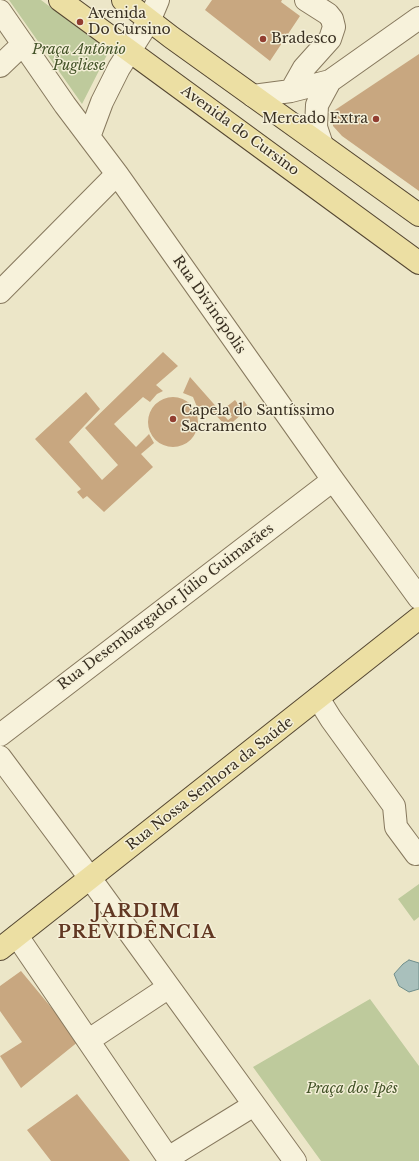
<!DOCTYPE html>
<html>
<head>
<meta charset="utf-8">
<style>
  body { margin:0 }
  canvas { display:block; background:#ece6c8 }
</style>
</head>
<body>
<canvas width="419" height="1161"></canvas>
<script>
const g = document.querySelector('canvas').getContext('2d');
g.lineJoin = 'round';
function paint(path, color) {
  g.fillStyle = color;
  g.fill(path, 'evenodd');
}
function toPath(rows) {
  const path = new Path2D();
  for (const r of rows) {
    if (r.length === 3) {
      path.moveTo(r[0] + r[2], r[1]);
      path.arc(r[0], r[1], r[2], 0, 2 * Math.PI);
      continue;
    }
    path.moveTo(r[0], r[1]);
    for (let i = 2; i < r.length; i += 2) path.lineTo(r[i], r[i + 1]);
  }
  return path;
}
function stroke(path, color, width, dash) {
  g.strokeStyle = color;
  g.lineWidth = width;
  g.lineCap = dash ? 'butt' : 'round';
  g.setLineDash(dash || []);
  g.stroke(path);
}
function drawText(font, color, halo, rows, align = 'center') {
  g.font = font + ' "Libre Baskerville",serif';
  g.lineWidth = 3;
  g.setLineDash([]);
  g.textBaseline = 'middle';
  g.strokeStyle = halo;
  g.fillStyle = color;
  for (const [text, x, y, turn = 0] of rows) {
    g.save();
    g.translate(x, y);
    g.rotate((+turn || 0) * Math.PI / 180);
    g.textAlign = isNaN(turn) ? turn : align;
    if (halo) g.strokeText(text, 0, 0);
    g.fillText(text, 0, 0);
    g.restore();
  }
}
const green = toPath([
  [9,0,41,0,109,51,82,104],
  [419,884,419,917,414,921,398,899],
  [370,999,419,1066,419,1161,321,1161,253,1067]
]);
const water = toPath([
  [409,960,419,963,419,989,409,992,399,986,394,974,403,964,409,960]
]);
const building = toPath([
  [212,0,282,0,281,2,300,16,270,61,205,10],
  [419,54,419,191,342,136,333,126,332,112],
  [163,352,178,366,156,385,163,391,157,394,150,402,143,397,114,424,136,447,149,434,154,443,141,454,153,467,104,512,87,496,83,499,77,492,81,489,35,439,86,392,100,409,69,442,102,480,118,465,85,428],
  [190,377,228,420,232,417,225,408,235,400,239,405,244,401,249,408,227,427,208,407,199,412,193,397,183,393],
  [173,422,25],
  [21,971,79,1041,21,1088,0,1056,22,1042,0,1011,0,986],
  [77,1094,130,1161,51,1161,27,1130]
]);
const minor = toPath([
  [0,11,65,105,117,174,333,480,419,598],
  [0,66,23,44],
  [291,91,304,68,330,39,334,27,332,19,328,14,306,0],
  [253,96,291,91,330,81,419,18],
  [89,137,102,102,119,68,150,19,158,0],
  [322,145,316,127,317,105,330,81],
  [0,292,117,174],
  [318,698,331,719,394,806,396,827,416,854],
  [0,735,333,480],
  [0,757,90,878,295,1161],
  [17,936,170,1161],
  [89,1040,169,987],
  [168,1158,254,1105]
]);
const major = toPath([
  [60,0,419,263],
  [123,0,171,37,419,215],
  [0,949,419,618]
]);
const markers = [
  [80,22,4,"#923e31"],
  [263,39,4,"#923e31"],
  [376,119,4,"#923e31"],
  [173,419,4,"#923e31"]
];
const poiNames = [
  ["Avenida",88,14],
  ["Do Cursino",88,30],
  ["Bradesco",271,39],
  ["Mercado Extra",368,119,"right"],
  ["Capela do Santíssimo",181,411],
  ["Sacramento",181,427]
];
const parkNames = [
  ["Praça Antônio",79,50],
  ["Pugliese",79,66],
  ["Praça dos Ipês",352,1089]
];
const streetNames = [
  ["Avenida do Cursino",240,131,36],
  ["Rua Divinópolis",209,305,55],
  ["Rua Desembargador Júlio Guimarães",166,607,-37],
  ["Rua Nossa Senhora da Saúde",210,784,-38]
];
const districtNames = [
  ["JARDIM",137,912],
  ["PREVIDÊNCIA",137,933]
];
paint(green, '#beca9c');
paint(water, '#a9c0bc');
stroke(water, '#6f8e8b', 1);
paint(building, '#c8a780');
stroke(minor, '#87795e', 24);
stroke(major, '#554732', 24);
stroke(minor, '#f7f2db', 22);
stroke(major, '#ecdfa3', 22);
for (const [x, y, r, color] of markers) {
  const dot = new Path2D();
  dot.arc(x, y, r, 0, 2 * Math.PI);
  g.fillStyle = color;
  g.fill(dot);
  stroke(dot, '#f4efd7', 1.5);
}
drawText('14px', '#382f21', '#f4efd7', poiNames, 'left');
drawText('italic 14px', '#435328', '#f4efd7', parkNames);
drawText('14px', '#382f21', '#f4efd7', streetNames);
g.letterSpacing = '1px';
drawText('bold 18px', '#623823', '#f4efd7', districtNames);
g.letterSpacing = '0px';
</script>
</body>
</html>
